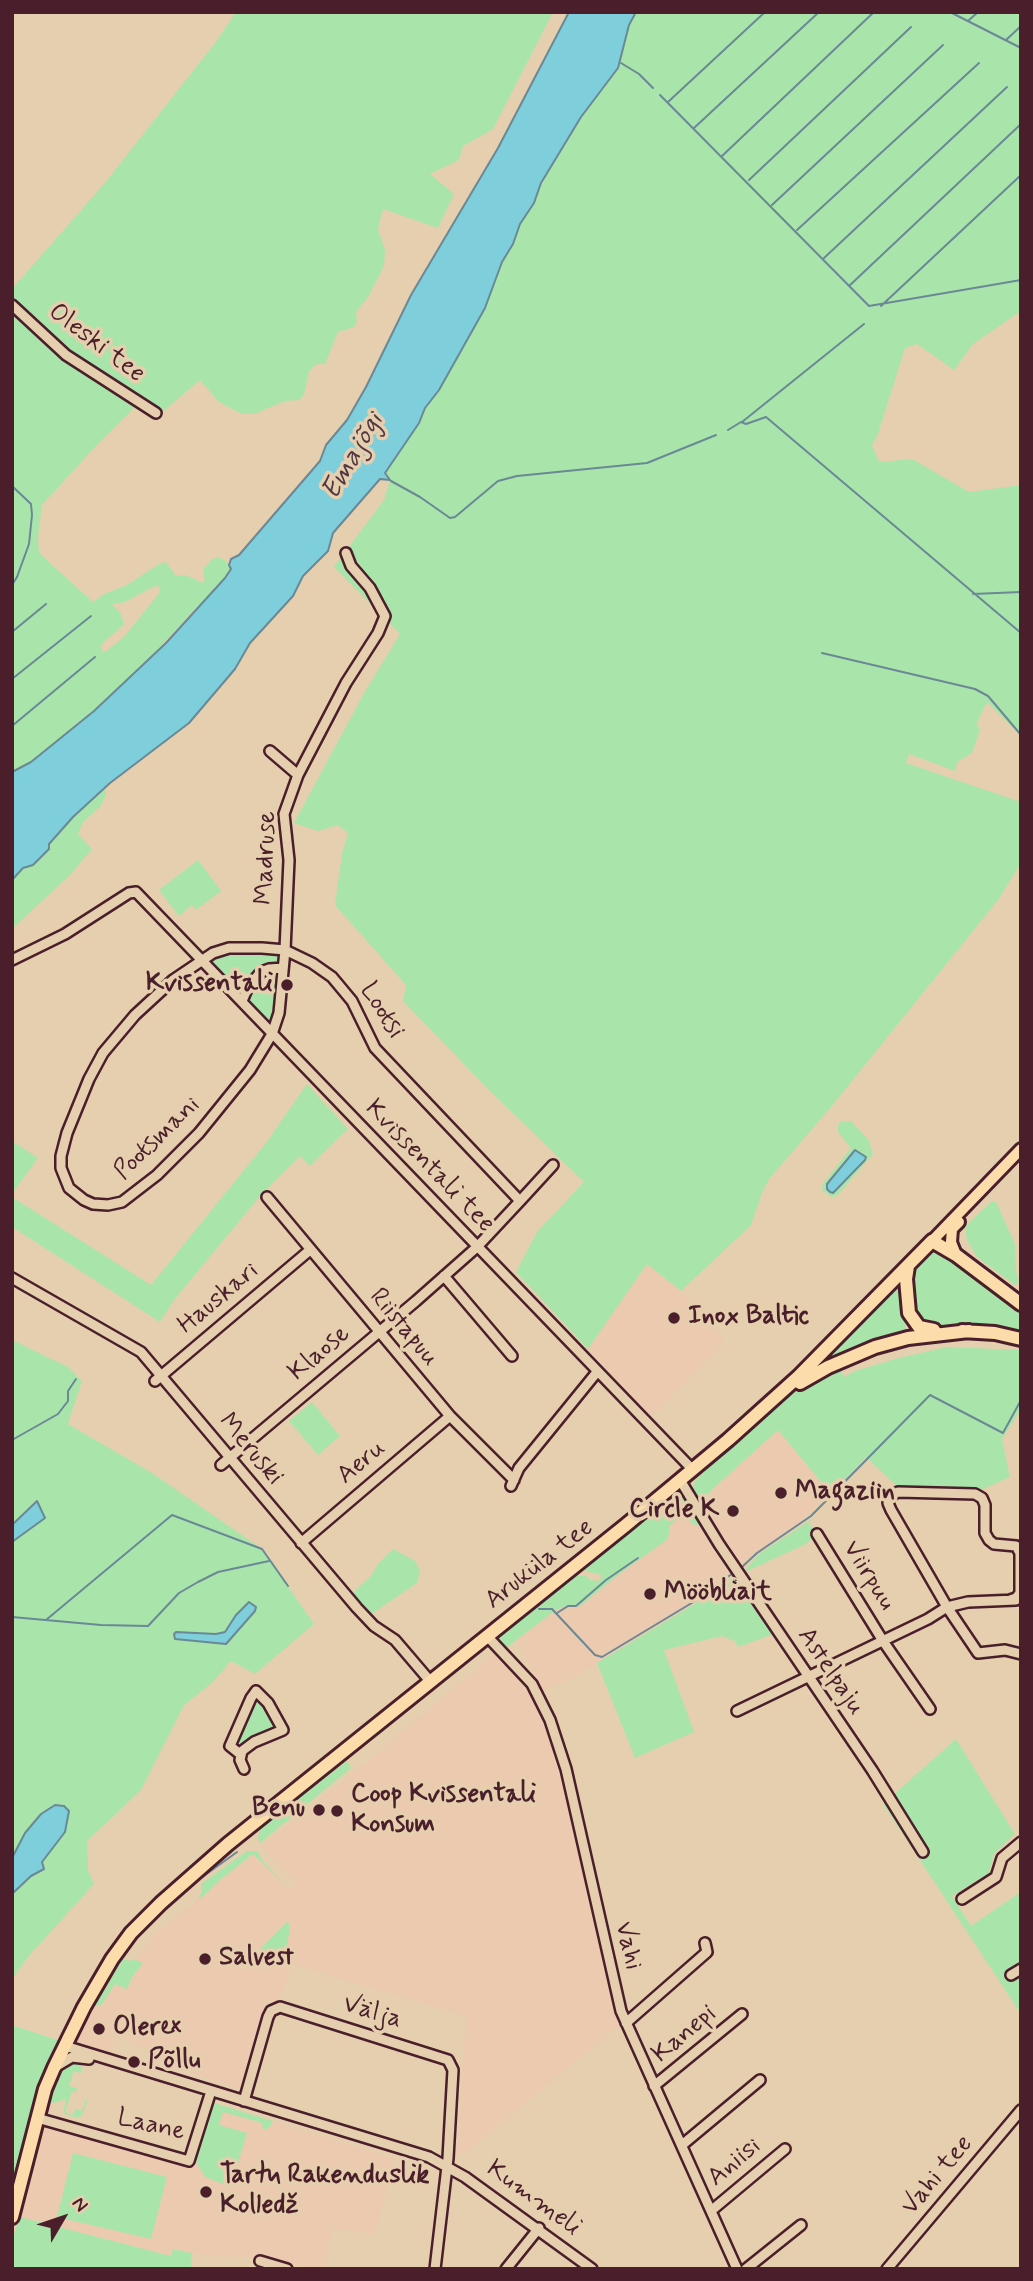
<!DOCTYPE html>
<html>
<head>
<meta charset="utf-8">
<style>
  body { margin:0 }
  #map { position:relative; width:1033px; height:2281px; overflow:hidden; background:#e5cfae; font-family:Mynerve,sans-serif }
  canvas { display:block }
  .frame { position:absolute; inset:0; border:14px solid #4a1f2b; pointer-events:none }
  .north { position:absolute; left:28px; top:2183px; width:70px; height:70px; -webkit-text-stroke:5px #e5cfae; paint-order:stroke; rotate:51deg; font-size:19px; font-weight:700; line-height:28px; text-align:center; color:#4a1f2b }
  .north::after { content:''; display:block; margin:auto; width:24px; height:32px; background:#4a1f2b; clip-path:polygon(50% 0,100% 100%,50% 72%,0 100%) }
</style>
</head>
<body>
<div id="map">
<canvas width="1033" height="2281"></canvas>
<div class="frame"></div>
<div class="north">N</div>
</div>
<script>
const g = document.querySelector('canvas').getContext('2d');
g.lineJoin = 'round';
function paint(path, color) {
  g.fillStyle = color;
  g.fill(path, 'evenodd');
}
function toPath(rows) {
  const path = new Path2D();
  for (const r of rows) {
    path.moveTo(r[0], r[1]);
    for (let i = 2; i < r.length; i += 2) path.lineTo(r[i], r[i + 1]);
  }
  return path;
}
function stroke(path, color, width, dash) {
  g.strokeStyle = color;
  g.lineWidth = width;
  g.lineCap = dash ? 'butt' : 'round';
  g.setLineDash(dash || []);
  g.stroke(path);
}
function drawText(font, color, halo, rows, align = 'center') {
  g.font = font + ' Mynerve,sans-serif';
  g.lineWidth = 7;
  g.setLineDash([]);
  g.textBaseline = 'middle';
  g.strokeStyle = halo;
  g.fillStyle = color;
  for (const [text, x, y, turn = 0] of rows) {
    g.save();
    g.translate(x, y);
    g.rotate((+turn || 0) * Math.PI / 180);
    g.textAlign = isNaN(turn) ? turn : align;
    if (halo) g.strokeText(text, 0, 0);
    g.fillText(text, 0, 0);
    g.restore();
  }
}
const built = toPath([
  [647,1264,681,1291,725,1341,651,1417,588,1349],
  [778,1430,831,1494,808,1516,739,1564,710,1518,711,1516,704,1505,704,1497],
  [687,1509,732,1580,572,1678,541,1692,516,1638],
  [494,1654,519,1680,538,1704,552,1738,564,1783,619,2025,461,2156,458,2153,458,2144,466,2016,291,1964,279,2003,267,1999,239,2088,160,2063,162,2054,124,2039,127,2029,120,2027,109,2053,78,2042,77,2036,95,2004,103,2003,115,1984,127,1988,143,1964,136,1960,156,1934,253,1854,290,1890,298,1884,262,1846,365,1764],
  [211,2102,395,2159,375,2234,332,2228,324,2269,319,2269,266,2259,202,2254,174,2249,172,2256,20,2217,45,2126,191,2167]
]);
const green = toPath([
  [236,12,553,12,493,129,463,146,459,160,430,174,454,194,438,228,383,209,378,229,385,250,384,266,368,297,356,312,357,321,354,327,338,332,325,364,317,364,309,371,304,395,299,400,285,401,254,414,242,414,219,402,200,380,160,414,139,403,94,448,42,505,38,537,39,553,93,602,104,594,127,585,159,564,166,562,176,576,186,575,203,583,205,579,203,573,204,568,211,560,218,557,225,560,232,569,203,604,196,608,141,668,94,711,31,762,12,772,12,289,104,184,215,43],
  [159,586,160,592,124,637,105,652,102,650,100,646,124,624,121,614,112,604,125,602,153,587],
  [636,12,1021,12,1021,311,973,344,954,370,917,344,905,348,878,434,872,445,879,462,912,459,969,492,1021,485,1021,736,987,702,977,723,980,730,972,753,957,762,955,771,909,754,906,763,1021,802,1021,863,1000,897,981,921,831,1107,769,1179,762,1193,751,1225,681,1291,647,1264,588,1349,516,1272,537,1232,584,1182,486,1087,403,1001,406,985,335,905,342,854,348,833,338,825,318,831,294,823,364,693,400,634,334,567,384,500,390,480,385,473,419,423,425,408,439,390,485,308,502,262,513,244,520,224,534,203,545,176,581,117,618,68,629,25],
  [105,788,106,795,100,807,83,822,78,834,92,849,69,876,12,929,12,880,73,817],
  [198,860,221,891,196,910,192,905,179,916,159,890],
  [229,951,277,951,279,959,278,964,275,965,263,963,244,982,239,991,236,991,210,964,212,958],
  [269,974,276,975,278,978,274,1018,268,1022,247,1004,246,999,246,996],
  [307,1084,348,1129,310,1166,300,1156,261,1195,174,1300,160,1322,12,1227,12,1197,151,1285,266,1143],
  [851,1121,868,1139,873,1154,837,1196,832,1197,823,1191,822,1185,851,1148,838,1132,838,1126,840,1122],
  [12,1141,38,1158,12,1194],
  [992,1201,996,1202,1015,1244,1016,1271,1019,1282,1015,1285,977,1257,967,1240,965,1227],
  [926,1254,936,1254,950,1258,1021,1309,1021,1333,1006,1329,956,1326,933,1328,926,1325,913,1312,912,1276,913,1269],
  [897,1282,901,1282,902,1285,906,1334,829,1361,827,1354],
  [12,1340,68,1367,82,1381,68,1424,152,1473,262,1549,314,1624,255,1674,231,1661,213,1682,184,1705,141,1790,87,1841,88,1870,94,1884,28,1957,12,1979],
  [947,1347,1021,1350,1021,1409,1002,1439,1010,1477,977,1492,900,1489,866,1457,831,1494,778,1430,704,1497,698,1497,693,1488,695,1480,726,1452,740,1436,800,1387,838,1365,844,1377,855,1371,899,1358],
  [312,1402,340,1436,318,1455,289,1421],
  [678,1492,683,1494,700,1522,699,1525,695,1525,685,1518,676,1520,670,1525,668,1539,618,1575,579,1607,576,1605,568,1605,556,1610,506,1648,501,1644,500,1637,514,1623,572,1576,586,1576,590,1580,599,1581,602,1575,585,1571,583,1567],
  [811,1520,810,1525,815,1531,812,1538,806,1544,743,1573,759,1554],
  [393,1549,415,1561,420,1571,417,1583,370,1615,351,1595,371,1576,378,1564],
  [733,1578,738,1578,741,1581,774,1634,738,1647,735,1641,722,1636,664,1650,694,1732,635,1758,597,1663,698,1602,726,1579],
  [254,1695,258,1695,279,1728,242,1748,232,1750],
  [956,1739,1015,1834,994,1854,989,1873,952,1896,971,1926,1021,1892,1021,2014,883,1804],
  [347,1761,351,1768,260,1843,258,1838,260,1828],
  [247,1851,256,1851,259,1853,261,1859,291,1890,253,1854,220,1880,201,1898,198,1898,202,1892,201,1884],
  [288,1921,290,1929,286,1948,273,1963,268,1963,256,1953],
  [123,1959,131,1961,133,1959,143,1963,132,1977,127,1989,115,1984,101,2006,97,2006,95,2004,104,1988,107,1989,108,1984],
  [12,2025,60,2041,39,2089,12,2196],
  [76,2063,80,2063,82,2069,81,2073,74,2071,69,2086,77,2088,76,2092,72,2091,65,2112,73,2115,75,2109,82,2111,85,2101,88,2098,83,2114,77,2118,63,2113,66,2099,54,2103,49,2102,63,2069,69,2064],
  [211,2102,273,2121,270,2127,263,2130,262,2123,223,2112,219,2125,247,2133,231,2187,205,2177,194,2158],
  [73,2153,167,2177,151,2239,57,2217],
  [20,2217,171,2256,173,2249,192,2253,191,2269,12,2269,13,2237]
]);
const water = toPath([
  [569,12,636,12,629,25,618,68,581,117,541,183,534,203,520,224,513,244,502,262,485,308,439,390,425,408,419,423,385,473,390,480,380,479,333,533,328,551,303,576,293,596,250,643,235,669,189,723,110,783,73,817,49,844,49,849,33,865,23,868,12,880,12,772,31,762,94,711,166,643,225,578,231,569,229,565,231,559,239,555,320,461,326,445,347,420,366,387,411,295,498,148,569,12],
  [855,1150,866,1157,865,1160,833,1193,830,1192,827,1189,827,1184,855,1150],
  [37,1501,45,1518,12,1542,12,1525,37,1501],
  [249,1602,256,1607,255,1611,226,1644,175,1639,174,1634,176,1632,216,1634,225,1632,236,1615,249,1602],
  [55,1805,64,1806,69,1811,65,1832,42,1862,44,1869,31,1876,12,1894,12,1858,25,1833,41,1814,55,1805]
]);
const stream = toPath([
  [950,12,1021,48],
  [968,21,978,12],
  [1006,40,1021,26],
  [621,63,639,74,653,88],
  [660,95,869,306,1021,280],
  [668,102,765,12],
  [694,128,819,12],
  [722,156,874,12],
  [749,180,911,27],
  [772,205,943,45],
  [797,230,979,63],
  [824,258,1007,87],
  [849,286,1021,124],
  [881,306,1021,175],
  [742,422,864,324],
  [728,430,741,422,746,424,766,417,1021,633],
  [391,481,420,497,450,518,455,517,498,481,517,476,647,463,716,435],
  [12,486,31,504,32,515,29,544,17,577,12,585],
  [973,594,1021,592],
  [12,632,46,604],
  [822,653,975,689,988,696,1021,735],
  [12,679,91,616],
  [12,726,95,657],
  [12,1440,58,1414,68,1401,68,1391,76,1379],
  [742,1567,757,1553,811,1516,930,1395,1003,1433,1021,1400],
  [539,1609,552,1609,595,1655,602,1657,700,1598,733,1573],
  [557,1613,568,1606,576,1606,606,1580,638,1558],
  [12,1617,101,1625,148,1626,179,1593,198,1582,218,1572,269,1561],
  [46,1620,172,1515,262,1549,288,1586],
  [201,1878,237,1852]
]);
const minor = toPath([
  [12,305,66,355,156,413],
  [270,751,298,775],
  [12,960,65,934,129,893,136,892,693,1470],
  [242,1001,248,987,261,972,269,969,283,968],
  [267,1197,450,1416,514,1480],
  [520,1201,553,1165],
  [444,1276,512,1356],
  [12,1278,141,1352,357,1608,374,1626,395,1640,430,1681],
  [155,1381,310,1250],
  [221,1465,416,1301,477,1247,520,1201,375,1048,352,1001,332,977,312,963,285,950,262,948,229,948,213,953,173,980,135,1015,103,1053,89,1079,67,1133,61,1156,61,1168,69,1188,84,1200,93,1204,108,1205,122,1202,157,1175,199,1133,250,1070,272,1034,279,1013,285,950,289,860,284,814,298,775,346,683,378,633,385,616,370,588,351,566,346,553],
  [680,1480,719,1544,872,1770,923,1852],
  [511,1486,519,1468,597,1372],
  [817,1534,883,1641,930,1709],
  [301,1543,450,1416],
  [1010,1600,1016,1598,1020,1593,1020,1553,1016,1546,994,1544,989,1540,985,1533,985,1505,982,1498,975,1494,898,1492,890,1496,888,1503,891,1510,947,1607,978,1653,1005,1650,1021,1654],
  [487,1636,532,1684,550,1720,566,1769,621,2011,737,2269],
  [737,1711,928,1619,947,1607,968,1602,1016,1600],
  [240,1754,230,1746,251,1698,256,1691,268,1703,283,1730,254,1742,242,1751,240,1760,244,1769],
  [962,1899,996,1877,1002,1858,1021,1842],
  [1011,1975,1021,1969],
  [626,2023,707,1952,705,1943],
  [65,2046,429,2157,465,2177,592,2269],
  [57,2066,72,2057,89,2059],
  [654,2086,742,2014],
  [244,2101,268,2017,271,2011,280,2007,448,2060,453,2070,448,2158,435,2269],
  [37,2118,189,2161,211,2091],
  [682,2145,760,2080],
  [712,2210,785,2149],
  [260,2261,287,2269],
  [506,2269,539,2228],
  [746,2269,801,2225],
  [887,2269,1021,2110]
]);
const major = toPath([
  [932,1241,1021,1149],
  [956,1255,951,1242,952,1229,959,1222]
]);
const highway = toPath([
  [908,1266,906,1279,909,1313,919,1327,934,1330],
  [962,1331,995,1333,1021,1339],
  [800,1383,828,1367,875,1347,908,1338,969,1331],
  [12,2217,45,2089,54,2068,84,2007,112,1959,131,1933,161,1903,228,1844,626,1525,728,1440,798,1377,932,1241,956,1255,1021,1304]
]);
const markers = [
  [287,985,7,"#4a1f2b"],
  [674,1318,7,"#4a1f2b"],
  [781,1493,7,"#4a1f2b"],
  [733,1511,7,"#4a1f2b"],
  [650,1594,7,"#4a1f2b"],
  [319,1810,7,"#4a1f2b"],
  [337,1811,7,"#4a1f2b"],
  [205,1959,7,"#4a1f2b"],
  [99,2029,7,"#4a1f2b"],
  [134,2062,7,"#4a1f2b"],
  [206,2192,7,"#4a1f2b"]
];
const streetNames = [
  ["Oleski tee",96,344,37],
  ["Madruse",267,858,-88],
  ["Lootsi",381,1011,58],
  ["Pootsmani",158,1139,-44],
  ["Kvissentali tee",429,1167,46],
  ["Hauskari",219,1299,-40],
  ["Riistapuu",403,1328,50],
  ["Klaose",320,1354,-40],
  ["Meruski",250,1450,50],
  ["Aeru",362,1463,-40],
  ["Aruküla tee",540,1565,-38],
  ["Viirpuu",868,1576,58],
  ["Astelpaju",830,1672,56],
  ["Vahi",627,1946,77],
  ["Välja",372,2013,17],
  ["Kanepi",685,2035,-40],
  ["Laane",151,2126,13],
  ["Aniisi",735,2163,-40],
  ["Vahi tee",938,2176,-50],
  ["Kummeli",533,2199,36]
];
const poiNames = [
  ["Kvissentali",273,985,"right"],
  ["Inox Baltic",688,1318],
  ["Magaziin",795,1493],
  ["Circle K",719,1511,"right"],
  ["Mööbliait",664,1594],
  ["Coop Kvissentali",351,1796],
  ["Konsum",351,1826],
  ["Benu",305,1810,"right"],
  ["Salvest",219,1959],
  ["Olerex",113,2029],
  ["Põllu",148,2062],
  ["Tartu Rakenduslik",220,2177],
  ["Kolledž",220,2207]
];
const waterNames = [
  ["Emajõgi",354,457,-60]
];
paint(built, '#ebcaaf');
paint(green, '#a9e5ab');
paint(water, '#7fcedb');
stroke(water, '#6a8895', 2);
stroke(stream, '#6a8895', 2);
stroke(minor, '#4a1f2b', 14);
stroke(major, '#4a1f2b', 16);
stroke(highway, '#4a1f2b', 18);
stroke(minor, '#e5cfae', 9);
stroke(major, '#fddcac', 10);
stroke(highway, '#fddcac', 12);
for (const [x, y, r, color] of markers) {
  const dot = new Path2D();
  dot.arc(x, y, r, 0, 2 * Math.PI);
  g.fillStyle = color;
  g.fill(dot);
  stroke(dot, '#e5cfae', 2.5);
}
drawText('26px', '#4a1f2b', '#e5cfae', streetNames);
drawText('bold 26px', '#4a1f2b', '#e5cfae', poiNames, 'left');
drawText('italic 28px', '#523945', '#e5cfae', waterNames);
</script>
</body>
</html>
